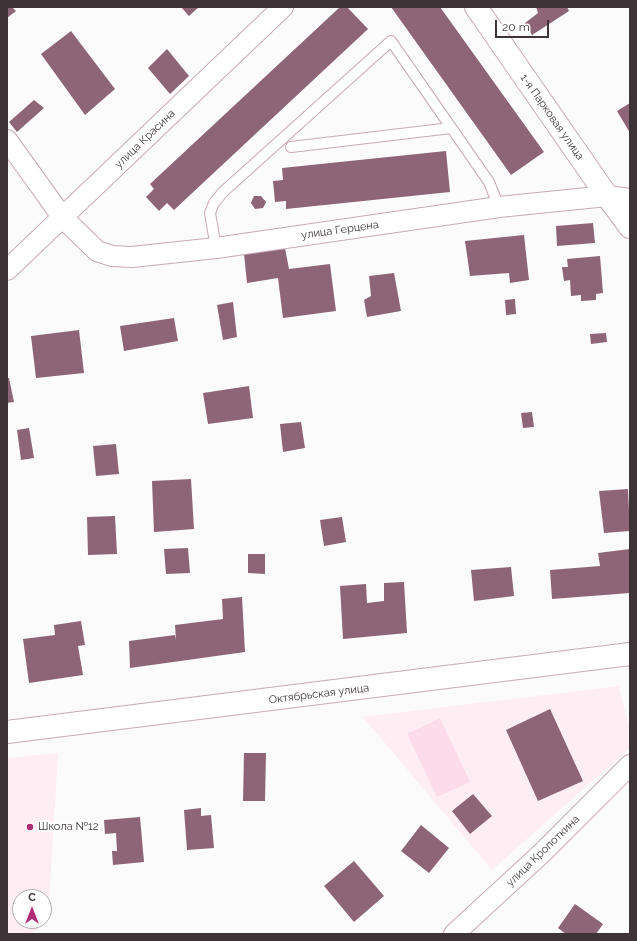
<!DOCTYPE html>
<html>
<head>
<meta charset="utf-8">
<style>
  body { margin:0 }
  #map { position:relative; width:637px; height:941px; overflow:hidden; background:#fbfbfb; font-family:Raleway,sans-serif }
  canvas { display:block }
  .frame { position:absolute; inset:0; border:8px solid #3e3337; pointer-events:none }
  .north { position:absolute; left:12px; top:889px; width:40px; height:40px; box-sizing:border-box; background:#fff; border:1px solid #b2adaf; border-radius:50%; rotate:0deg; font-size:11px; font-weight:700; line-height:16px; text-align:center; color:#3e3337 }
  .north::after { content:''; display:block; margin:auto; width:14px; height:18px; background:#b12e76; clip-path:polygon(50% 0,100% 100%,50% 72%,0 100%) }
  .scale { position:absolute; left:495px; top:20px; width:54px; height:18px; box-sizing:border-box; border:2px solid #3e3337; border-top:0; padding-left:5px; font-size:12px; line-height:14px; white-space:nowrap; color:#3e3337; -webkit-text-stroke:3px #fff; paint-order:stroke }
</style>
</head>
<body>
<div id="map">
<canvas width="637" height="941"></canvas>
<div class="frame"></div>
<div class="north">С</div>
<div class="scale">20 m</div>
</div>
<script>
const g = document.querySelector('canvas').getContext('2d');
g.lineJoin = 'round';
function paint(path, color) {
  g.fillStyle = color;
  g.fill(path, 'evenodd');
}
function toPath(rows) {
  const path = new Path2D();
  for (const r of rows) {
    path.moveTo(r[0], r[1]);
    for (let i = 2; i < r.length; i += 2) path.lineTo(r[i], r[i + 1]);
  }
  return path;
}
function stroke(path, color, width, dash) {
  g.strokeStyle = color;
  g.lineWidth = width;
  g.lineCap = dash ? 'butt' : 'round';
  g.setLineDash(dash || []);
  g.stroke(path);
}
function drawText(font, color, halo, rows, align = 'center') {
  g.font = font + ' Raleway,sans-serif';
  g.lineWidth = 4;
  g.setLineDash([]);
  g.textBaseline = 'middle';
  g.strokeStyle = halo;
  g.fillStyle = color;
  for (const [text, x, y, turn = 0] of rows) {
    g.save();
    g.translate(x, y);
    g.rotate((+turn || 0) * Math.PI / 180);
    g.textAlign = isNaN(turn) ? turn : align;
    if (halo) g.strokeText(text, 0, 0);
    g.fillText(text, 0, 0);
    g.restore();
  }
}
const built = toPath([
  [619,686,630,730,630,748,492,870,363,717],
  [58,753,48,921,31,934,7,934,7,758],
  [20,897,44,897,44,921,20,921]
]);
const green = toPath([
  [440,718,470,782,437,797,407,734]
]);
const building = toPath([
  [7,7,12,7,16,11,7,18],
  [181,7,199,7,189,16],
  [340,7,347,7,368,29,174,210,167,203,159,211,146,197,154,189,150,184],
  [391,7,440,7,544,152,511,175],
  [536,7,567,7,569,11,532,35,525,23,538,13],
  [71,31,115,89,85,115,41,54],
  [167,49,189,76,170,94,148,68],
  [34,100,44,108,17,132,9,122],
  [630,103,630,133,617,111],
  [446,151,450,192,286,209,286,201,275,202,273,181,283,180,282,168],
  [254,196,261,196,266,202,263,208,255,209,251,203],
  [593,223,595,243,557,246,556,226],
  [524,235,529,280,510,283,509,273,470,276,465,241],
  [285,248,289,269,330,264,336,311,283,318,278,278,247,283,244,254],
  [600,256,603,293,596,294,596,300,581,301,581,295,571,296,570,280,564,281,562,267,568,267,567,259],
  [394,273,401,311,367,317,364,300,371,296,369,276],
  [515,299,516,314,506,315,505,300],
  [233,302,237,337,223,340,217,305],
  [174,318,178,341,124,351,120,326],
  [79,330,84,373,36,378,31,336],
  [606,333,607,342,591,344,590,334],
  [7,378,9,378,14,402,7,403],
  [249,386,253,418,208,424,203,393],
  [532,412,534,427,523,428,521,413],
  [301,422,305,448,283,452,280,424],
  [29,428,34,458,21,460,17,430],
  [116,444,119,474,96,476,93,446],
  [191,479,194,529,154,532,152,481],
  [628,489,630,531,604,533,599,491],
  [115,516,117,554,88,555,87,517],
  [342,517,346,542,324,546,320,520],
  [188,548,190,573,166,574,164,549],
  [630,549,630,593,552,599,550,570,600,566,598,553],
  [248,554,265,554,265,574,248,573],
  [511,567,514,596,474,601,471,570],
  [404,582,407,633,343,639,340,586,366,584,367,603,384,601,384,583],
  [242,597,245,652,130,668,129,641,175,635,176,640,175,625,223,619,222,599],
  [81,621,85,645,78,646,83,675,29,683,23,639,55,635,54,625],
  [550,709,583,781,538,801,506,730],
  [244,753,266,753,265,801,243,801],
  [473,794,492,816,470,834,452,811],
  [201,808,201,816,211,815,214,848,187,850,184,810],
  [140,817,144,862,113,865,112,851,117,851,116,833,105,834,104,820],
  [421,825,449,848,429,873,401,851],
  [354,861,384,896,354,922,324,886],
  [575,904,603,924,596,934,566,934,558,928]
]);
const lane = toPath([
  [291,147,451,128],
  [216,248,210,213,214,203,223,192,391,41,489,182,499,207]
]);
const street = toPath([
  [7,140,63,218,97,251,112,256,132,257,216,248,499,207,607,196,630,199],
  [7,270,283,7],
  [454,934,543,852,630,765]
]);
const secondary = toPath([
  [476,7,607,196,630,227],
  [7,732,630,654]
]);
const markers = [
  [30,827,4,"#b12e76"]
];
const streetNames = [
  ["1-я Парковая улица",552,117,55],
  ["улица Красина",145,139,-44],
  ["улица Герцена",340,230,-8],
  ["Октябрьская улица",319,694,-7],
  ["улица Кропоткина",543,851,-44]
];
const poiNames = [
  ["Школа №12",38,827]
];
paint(built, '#feeef4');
paint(green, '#fcdce9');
paint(building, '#8d6576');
stroke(lane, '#c7aab6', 12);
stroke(street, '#c7aab6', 22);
stroke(secondary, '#c7aab6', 24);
stroke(lane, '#fff', 10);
stroke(street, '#fff', 20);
stroke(secondary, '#fff', 22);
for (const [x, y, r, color] of markers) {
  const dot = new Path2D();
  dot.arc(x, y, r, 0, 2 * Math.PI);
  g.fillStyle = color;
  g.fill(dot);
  stroke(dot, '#fff', 1.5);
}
drawText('11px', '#3e3337', '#fff', streetNames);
drawText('11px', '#3e3337', '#fff', poiNames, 'left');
</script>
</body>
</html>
